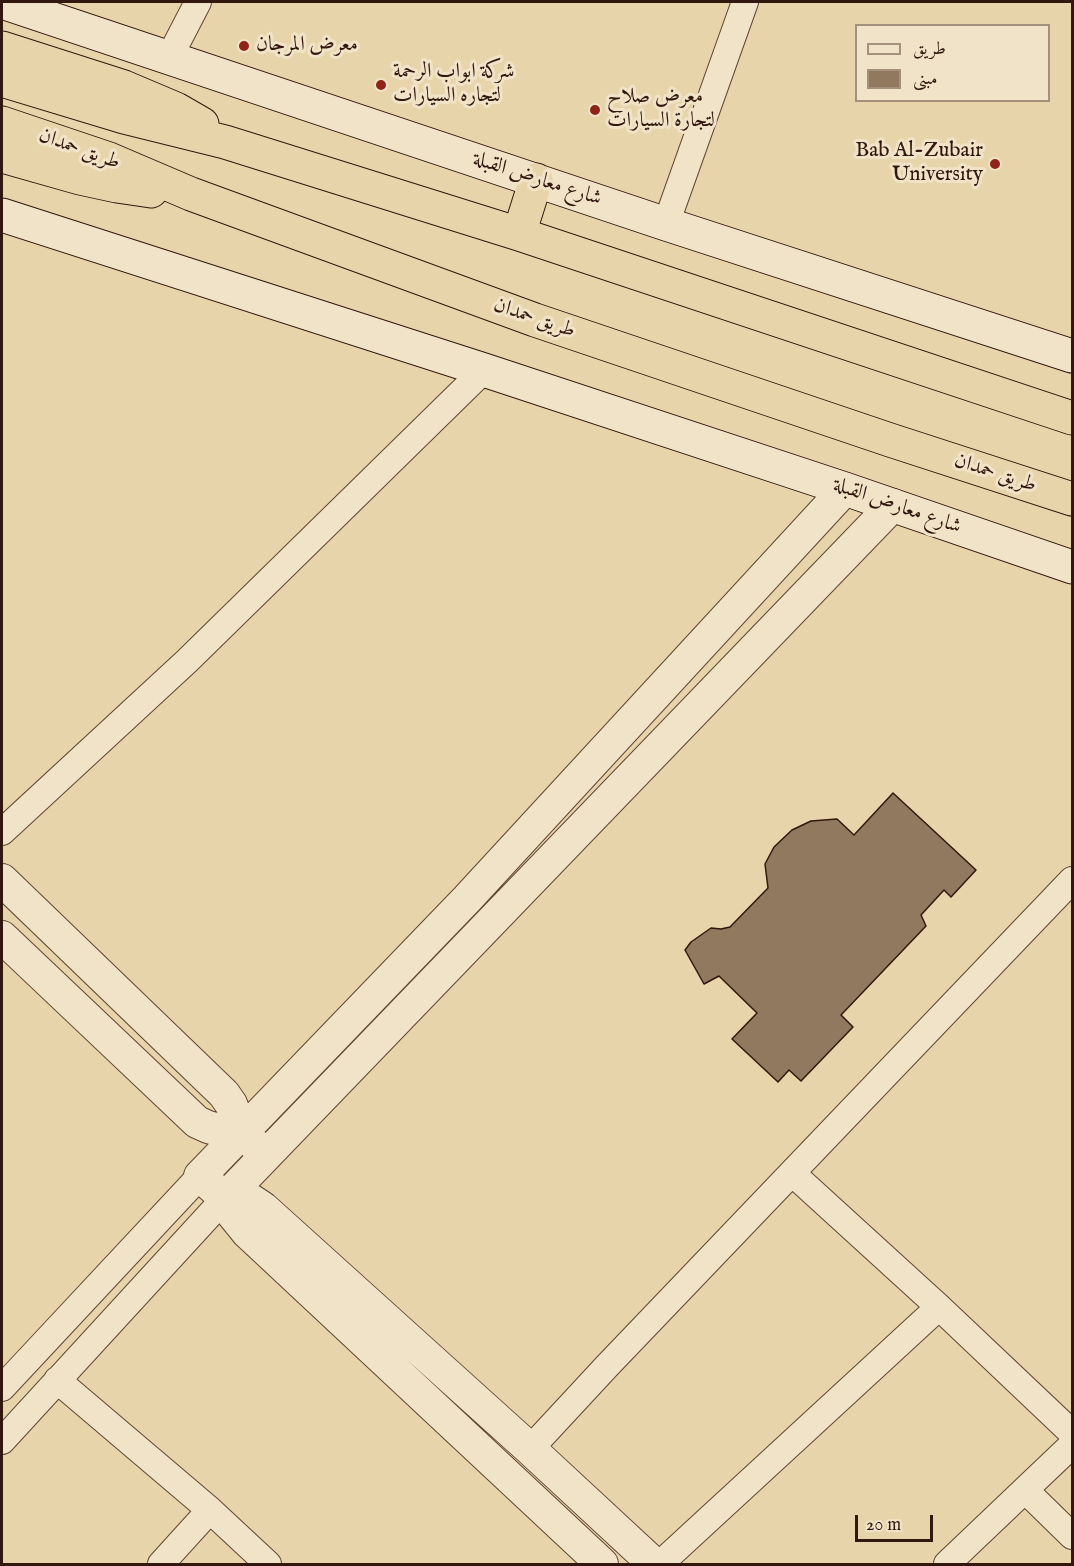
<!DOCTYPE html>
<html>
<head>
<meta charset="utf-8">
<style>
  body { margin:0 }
  #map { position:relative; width:1074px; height:1566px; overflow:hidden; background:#e8d4aa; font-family:"IM FELL English",Amiri,serif }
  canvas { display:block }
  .frame { position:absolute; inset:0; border:3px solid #31170d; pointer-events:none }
  .legend { position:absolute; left:855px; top:24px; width:195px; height:78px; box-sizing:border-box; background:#f0e3c8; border:2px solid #a4917d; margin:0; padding:8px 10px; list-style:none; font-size:18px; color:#31170d }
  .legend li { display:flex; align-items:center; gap:12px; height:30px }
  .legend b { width:30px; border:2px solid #a4917d }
  .scale { position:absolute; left:855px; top:1515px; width:78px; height:27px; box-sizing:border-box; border:3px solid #31170d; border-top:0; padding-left:8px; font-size:18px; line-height:21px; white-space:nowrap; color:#31170d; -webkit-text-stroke:4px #f0e3c8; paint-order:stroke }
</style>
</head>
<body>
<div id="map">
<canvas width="1074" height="1566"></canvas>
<div class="frame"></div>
<ul class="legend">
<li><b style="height:8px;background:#f0e3c8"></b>طريق</li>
<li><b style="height:16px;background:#90795f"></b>مبنى</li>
</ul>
<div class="scale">20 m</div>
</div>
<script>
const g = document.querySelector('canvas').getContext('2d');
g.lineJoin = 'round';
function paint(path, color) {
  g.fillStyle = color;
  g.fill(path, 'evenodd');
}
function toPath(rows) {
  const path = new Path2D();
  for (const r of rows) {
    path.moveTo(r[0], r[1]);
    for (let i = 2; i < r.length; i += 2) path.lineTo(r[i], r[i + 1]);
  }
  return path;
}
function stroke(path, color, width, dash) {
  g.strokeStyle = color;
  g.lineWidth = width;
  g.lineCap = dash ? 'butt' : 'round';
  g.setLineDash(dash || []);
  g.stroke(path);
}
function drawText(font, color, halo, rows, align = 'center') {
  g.font = font + ' "IM FELL English",Amiri,serif';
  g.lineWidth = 6;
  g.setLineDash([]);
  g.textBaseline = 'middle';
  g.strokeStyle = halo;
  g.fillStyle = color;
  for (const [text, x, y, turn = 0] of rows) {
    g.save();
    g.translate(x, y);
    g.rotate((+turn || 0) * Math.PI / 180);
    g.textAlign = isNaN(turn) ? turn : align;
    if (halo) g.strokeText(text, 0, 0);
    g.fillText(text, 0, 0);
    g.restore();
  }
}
const building = toPath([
  [893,793,976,870,951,897,944,890,921,915,926,926,841,1015,853,1027,801,1081,789,1070,778,1082,732,1039,757,1013,719,976,704,984,685,950,691,942,711,928,721,929,730,927,768,888,765,864,774,847,792,830,811,821,837,819,854,835,893,793]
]);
const minor = toPath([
  [169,58,198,2],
  [666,224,745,2],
  [2,832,187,661,484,370],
  [792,1173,939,1307,1072,1433],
  [57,1380,210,1510,268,1564],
  [2,1388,200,1176],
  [2,1441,225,1198],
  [530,1449,607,1366,1072,880],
  [1025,1490,1072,1536],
  [161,1564,210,1510],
  [660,1564,939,1307],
  [947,1564,1072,1445]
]);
const tertiary = toPath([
  [2,880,224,1094,231,1104,242,1131,254,1144],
  [2,937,197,1122,208,1127,223,1131,242,1131],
  [225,1198,893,505],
  [225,1198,236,1196,251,1200,263,1208,530,1449,654,1564],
  [602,1564,247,1232,230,1211,225,1198,200,1176,467,899,845,489]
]);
const secondary = toPath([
  [2,2,666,224,1072,356],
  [2,215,484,370,845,489,1072,567]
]);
const trunk = toPath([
  [2,48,124,87,176,109,202,124],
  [2,80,124,117,225,142,519,234,1072,418],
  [2,123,109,159,191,194,535,320,890,440,1072,499],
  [2,156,80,178,117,186,151,191],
  [519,234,536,180]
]);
const markers = [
  [244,46,6,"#8f2418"],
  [381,85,6,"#8f2418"],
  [595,110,6,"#8f2418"],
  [995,164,6,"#8f2418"]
];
const poiNames = [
  ["معرض المرجان",256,46],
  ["شركة ابواب الرحمة",393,73],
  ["لتجاره السيارات",393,97],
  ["معرض صلاح",607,98],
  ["لتجارة السيارات",607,122],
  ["Bab Al-Zubair",983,152,"right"],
  ["University",983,176,"right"]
];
const streetNames = [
  ["طريق حمدان",79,150,20],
  ["شارع معارض القبلة",537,180,18],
  ["طريق حمدان",534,319,19],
  ["طريق حمدان",995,474,18],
  ["شارع معارض القبلة",897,507,19]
];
paint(building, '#90795f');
stroke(building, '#31170d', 1.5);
stroke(minor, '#5f4634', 28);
stroke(tertiary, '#5f4634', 34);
stroke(secondary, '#31170d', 35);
stroke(trunk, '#31170d', 35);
stroke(minor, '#f0e3c8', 26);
stroke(tertiary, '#f0e3c8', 32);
stroke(secondary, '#f0e3c8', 33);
stroke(trunk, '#e8d4aa', 33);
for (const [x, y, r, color] of markers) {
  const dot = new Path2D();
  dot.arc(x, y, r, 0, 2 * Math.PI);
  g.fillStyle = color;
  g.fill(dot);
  stroke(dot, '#f0e3c8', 2);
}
drawText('21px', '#31170d', '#f0e3c8', poiNames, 'left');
drawText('21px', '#31170d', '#f0e3c8', streetNames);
</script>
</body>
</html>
